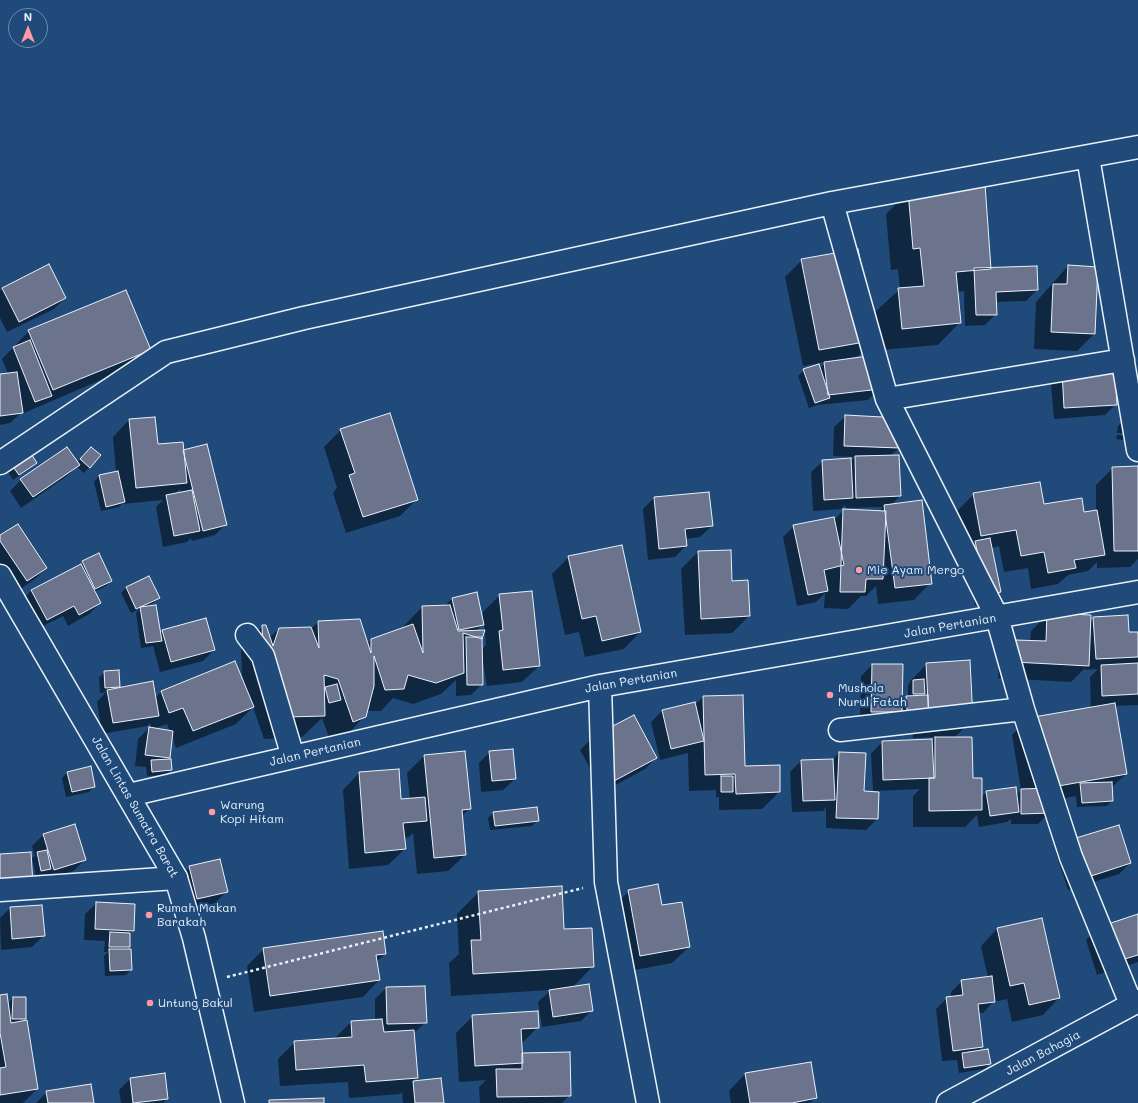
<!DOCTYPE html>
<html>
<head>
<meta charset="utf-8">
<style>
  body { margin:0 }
  #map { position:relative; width:1138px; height:1103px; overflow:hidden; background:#1f4a7a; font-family:Mali,sans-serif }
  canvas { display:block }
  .north { position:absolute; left:8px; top:8px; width:40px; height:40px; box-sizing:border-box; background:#1f4a7a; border:1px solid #6f8dac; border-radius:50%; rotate:0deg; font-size:11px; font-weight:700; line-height:16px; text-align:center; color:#e8f1f8 }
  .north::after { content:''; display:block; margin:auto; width:14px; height:18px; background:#ff9aa2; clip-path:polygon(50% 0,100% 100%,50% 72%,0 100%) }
</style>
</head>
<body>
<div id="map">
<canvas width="1138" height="1103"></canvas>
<div class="north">N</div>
</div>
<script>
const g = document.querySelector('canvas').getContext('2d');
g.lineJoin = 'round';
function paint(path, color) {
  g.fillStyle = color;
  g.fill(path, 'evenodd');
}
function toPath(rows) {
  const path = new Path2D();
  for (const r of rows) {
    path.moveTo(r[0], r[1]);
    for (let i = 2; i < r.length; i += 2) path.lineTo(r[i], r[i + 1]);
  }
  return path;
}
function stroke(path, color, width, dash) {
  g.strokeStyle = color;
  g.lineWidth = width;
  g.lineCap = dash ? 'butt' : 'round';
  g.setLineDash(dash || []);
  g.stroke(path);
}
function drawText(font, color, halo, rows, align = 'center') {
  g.font = font + ' Mali,sans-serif';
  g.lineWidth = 4;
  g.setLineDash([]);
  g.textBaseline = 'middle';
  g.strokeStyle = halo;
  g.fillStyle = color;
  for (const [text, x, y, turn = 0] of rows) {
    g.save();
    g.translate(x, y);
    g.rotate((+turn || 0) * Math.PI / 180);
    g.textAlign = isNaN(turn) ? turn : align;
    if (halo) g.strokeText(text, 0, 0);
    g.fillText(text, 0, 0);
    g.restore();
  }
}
const shadow = toPath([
  [908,192,990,268,1037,290,1026,301,995,302,996,314,985,325,965,326,964,291,957,292,960,322,938,345,880,350,876,311,900,289,898,269,891,270,886,214],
  [802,260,875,339,858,356,844,359,879,389,868,400,817,405,809,408,798,376,804,370,819,369,826,362,803,366,785,277],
  [49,265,65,298,54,309,7,332,0,318,0,290],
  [1068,266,1094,334,1077,351,1034,349,1036,302],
  [29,331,150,350,133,366,24,413,22,406,22,412,10,423,0,425,0,375,8,374,2,359],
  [1063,372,1116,404,1105,415,1054,419,1051,383],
  [846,416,899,448,890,456,900,496,891,505,930,583,914,600,878,604,876,586,866,596,861,596,848,609,824,608,825,593,816,602,797,606,783,537,794,526,834,520,844,510,879,512,883,507,846,508,845,505,841,509,813,511,811,472,823,461,850,462,855,457,833,456,834,427],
  [129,420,157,445,183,451,226,524,215,535,192,541,191,538,187,542,163,547,156,507,163,500,122,504,119,507,101,511,94,482,99,476,116,472,113,437],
  [180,489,181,494,174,495],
  [1123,421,1136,422,1135,435,1130,441,1116,439,1117,435,1132,436,1132,434,1117,433,1118,426],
  [341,430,417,499,400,516,346,533,333,493,337,488,324,447],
  [85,453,100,456,84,473,77,467,67,476,21,508,10,491,21,480,77,463],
  [2,463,36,463,13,480],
  [1138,467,1138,559,1130,567,1097,568,1097,562,1088,571,1068,575,1058,584,1031,589,1028,568,1004,572,999,546,991,548,1000,591,988,603,975,605,957,511,974,494,1084,513,1096,511,1096,485,1113,468],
  [654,498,712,526,700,537,685,539,686,546,675,557,648,560,643,509],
  [0,536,46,568,35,579,16,592,0,568],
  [730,551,731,582,749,616,732,633,685,635,681,569,698,552],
  [569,557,640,632,624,649,585,657,579,632,565,635,552,574],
  [83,562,111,581,106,586,94,592,100,603,89,614,68,626,63,616,35,630,20,602,31,591,77,567],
  [149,578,158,597,153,603,144,607,160,634,163,631,214,650,203,661,160,672,153,646,141,648,136,613,140,609,131,613,121,593,126,588],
  [531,592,539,666,522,682,487,686,481,650,486,645,484,623,476,631,483,631,481,638,482,684,471,695,456,696,456,680,441,694,413,704,393,698,381,711,367,711,365,716,343,739,331,743,322,718,302,737,264,739,253,707,236,724,176,748,172,736,169,758,166,760,170,760,171,770,165,775,147,776,146,767,135,766,138,739,149,728,152,729,150,723,147,726,102,734,97,702,106,692,100,693,99,678,104,672,118,671,119,687,116,689,152,683,155,698,161,692,234,662,242,682,244,681,242,675,241,648,263,626,265,626,269,638,279,629,310,628,311,629,318,622,359,620,367,644,371,640,400,630,422,607,444,606,452,599,476,593,483,621,483,612,500,595],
  [167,724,170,731,154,729],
  [1048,614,1090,622,1094,618,1128,633,1138,633,1138,705,1114,706,1126,774,1111,788,1112,801,1107,806,1077,807,1076,796,1049,801,1049,813,1038,824,1011,824,1011,819,1007,822,979,827,977,815,965,827,913,827,913,796,920,789,873,791,871,754,882,742,932,740,935,737,913,738,912,728,889,723,860,722,861,676,872,665,901,703,908,697,908,686,910,681,927,664,972,720,954,738,981,797,987,792,1016,795,1021,790,1012,735,1029,718,1091,708,1090,677,1098,669,1085,670,1085,668,1071,682,998,678,999,658,1030,642,1031,631],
  [703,697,744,767,779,792,762,809,719,810,719,797,716,797,716,790,689,791,688,753,660,760,651,722,662,711,695,705],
  [591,739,656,758,645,769,603,792,580,750],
  [490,752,515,779,503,790,481,792,479,763],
  [839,753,863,792,877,819,866,830,826,828,826,807,823,811,792,812,790,772,801,761,832,760],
  [424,756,470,808,461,817,465,855,448,871,417,874,413,833,409,837,404,838,405,849,388,865,349,869,343,790,359,773,401,800,410,799,407,773],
  [68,772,94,786,89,792,66,797,62,778],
  [493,813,538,820,532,826,490,830,488,818],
  [74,825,85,859,74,871,43,880,41,875,36,876,32,858,35,856,32,846,43,835],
  [1067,842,1130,863,1119,874,1068,890,1056,853],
  [190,867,226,892,215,903,186,910,179,878],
  [629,891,661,906,689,947,672,963,624,972,612,908],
  [479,892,563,930,593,966,572,988,592,1010,581,1021,542,1027,538,1002,551,990,451,996,449,963,459,954,457,914],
  [97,903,133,931,129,934,129,947,126,950,130,950,131,970,126,975,105,976,104,956,108,952,104,952,105,941,84,940,85,914],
  [41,906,43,936,32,947,1,950,0,918,10,908],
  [1138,916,1138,962,1097,975,1086,940,1097,929],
  [997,929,1059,998,1043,1015,1012,1022,1007,999,993,1002,983,1013,978,1013,982,1047,978,1051,990,1063,984,1069,959,1073,957,1060,942,1061,936,1009,947,998,951,997,951,992,962,981,988,978,981,946],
  [264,949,385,954,376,962,379,980,363,997,254,1012,247,966],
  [424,987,426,1022,413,1034,417,1077,412,1082,440,1080,443,1103,403,1103,402,1092,400,1094,349,1098,348,1082,280,1086,278,1059,295,1042,334,1039,351,1022,375,1020,375,999,386,988],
  [0,996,7,1004,13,998,25,1019,21,1022,37,1089,23,1103,0,1103],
  [473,1016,538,1027,521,1044,522,1054,570,1095,562,1103,480,1103,479,1087,486,1080,459,1082,456,1033],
  [745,1074,815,1098,810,1103,731,1103,729,1091],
  [130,1079,167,1099,163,1103,121,1103,119,1090],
  [47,1092,93,1103,36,1103]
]);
const building = toPath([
  [985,184,991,269,956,272,961,323,902,329,898,288,924,286,920,248,913,249,908,191,985,184],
  [858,249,876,340,819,350,801,259,858,249],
  [49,264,66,298,19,322,2,288,49,264],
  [1068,265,1098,267,1095,334,1051,332,1053,284,1067,284,1068,265],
  [1037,266,1038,290,996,292,997,315,976,315,974,268,1037,266],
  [126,290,151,350,53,390,28,330,126,290],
  [30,340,52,396,35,402,13,347,30,340],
  [876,355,880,389,828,395,824,362,876,355],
  [819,364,830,398,815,403,803,369,819,364],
  [1115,368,1117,405,1064,408,1062,371,1115,368],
  [17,372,23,413,0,416,0,374,17,372],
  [390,413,418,500,363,517,349,475,355,473,340,429,390,413],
  [845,415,901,418,900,448,844,446,845,415],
  [155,417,158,444,183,442,187,483,136,488,129,419,155,417],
  [25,444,37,463,19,475,6,457,25,444],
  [207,444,227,525,203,531,183,450,207,444],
  [67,447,80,465,33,497,20,479,67,447],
  [91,447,101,455,90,468,80,459,91,447],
  [899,455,901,496,856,498,855,456,899,455],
  [851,458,853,498,824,500,822,460,851,458],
  [1138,466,1138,551,1114,551,1112,467,1138,466],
  [118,471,125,502,106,507,99,475,118,471],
  [1040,482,1044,504,1082,498,1084,512,1097,510,1105,555,1074,560,1076,568,1048,573,1044,552,1021,556,1016,530,981,536,973,493,1040,482],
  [192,490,200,531,174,536,166,495,192,490],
  [709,492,713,526,685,529,687,546,659,549,654,497,709,492],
  [922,500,932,584,895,588,884,505,922,500],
  [843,509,886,511,883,579,866,579,865,592,840,592,843,509],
  [834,517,844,565,824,570,828,591,808,595,793,525,834,517],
  [18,524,47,568,27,581,0,541,0,535,18,524],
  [990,538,1001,592,986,595,975,541,990,538],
  [622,545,641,632,602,641,596,616,582,619,568,556,622,545],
  [731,550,732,581,748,580,750,616,701,619,698,551,731,550],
  [99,553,112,581,95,589,82,561,99,553],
  [81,564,101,603,79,615,74,606,47,620,31,590,81,564],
  [149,576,160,598,136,609,126,587,149,576],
  [532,591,540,666,503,670,499,631,503,630,499,594,532,591],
  [477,592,484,625,459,630,452,598,477,592],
  [156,605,162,641,146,643,140,607,156,605],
  [450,605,458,631,485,630,482,639,463,633,464,673,436,683,408,675,404,689,385,690,374,656,374,686,366,717,353,722,338,679,324,675,325,716,286,717,263,653,262,625,266,625,273,646,279,628,311,627,319,648,318,621,360,619,371,653,371,639,413,624,423,653,422,606,450,605],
  [1047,613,1091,615,1089,666,1014,662,1015,640,1046,641,1047,613],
  [1128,615,1129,632,1138,632,1138,657,1096,659,1093,617,1128,615],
  [206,618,215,650,171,662,162,630,206,618],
  [466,637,482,637,483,685,467,685,466,637],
  [970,660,973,720,929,722,926,663,970,660],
  [235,661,254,707,193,731,183,708,169,713,161,691,235,661],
  [1138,663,1138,694,1102,696,1101,665,1138,663],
  [872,664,903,664,902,712,871,712,872,664],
  [119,670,120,687,105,688,104,671,119,670],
  [924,679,925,694,913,694,913,680,924,679],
  [153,681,159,716,113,723,107,690,153,681],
  [337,684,341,700,329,703,325,687,337,684],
  [743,695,745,766,780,765,780,792,736,794,735,774,705,775,703,696,743,695],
  [928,695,929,723,908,723,906,696,928,695],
  [695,702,704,741,671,749,662,710,695,702],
  [1115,703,1127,774,1041,789,1028,718,1115,703],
  [634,715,657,758,614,781,590,738,634,715],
  [149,727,173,731,170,758,145,755,149,727],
  [935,737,972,737,973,778,982,778,982,810,929,811,929,778,935,778,935,737],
  [932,739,934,778,883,780,882,741,932,739],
  [513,749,516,779,492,781,489,751,513,749],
  [465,751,471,809,462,810,466,855,434,858,424,755,465,751],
  [839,752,866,753,864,791,879,792,878,819,836,818,839,752],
  [171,759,172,770,152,772,151,760,171,759],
  [833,759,835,800,803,801,801,760,833,759],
  [91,766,95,787,72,792,67,772,91,766],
  [399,769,401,799,425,797,427,821,403,823,406,849,365,853,359,772,399,769],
  [721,776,733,776,733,792,721,792,721,776],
  [1112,782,1113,801,1082,803,1080,783,1112,782],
  [1016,787,1019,812,990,816,986,791,1016,787],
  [1050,788,1050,813,1021,814,1021,789,1050,788],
  [537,807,539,821,495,826,493,812,537,807],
  [75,824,86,860,54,870,43,834,75,824],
  [1119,825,1131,863,1079,880,1066,841,1119,825],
  [47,850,51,869,41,871,37,852,47,850],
  [31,852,33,885,0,887,0,854,31,852],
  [220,859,228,892,197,899,189,866,220,859],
  [658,884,662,905,682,902,690,947,640,956,628,890,658,884],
  [562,886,564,929,592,928,594,967,473,974,471,940,481,940,478,891,562,886],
  [96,902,135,904,134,931,95,929,96,902],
  [42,905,45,936,12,939,10,907,42,905],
  [1138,914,1138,955,1108,964,1096,928,1138,914],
  [1042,918,1060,998,1029,1005,1024,983,1010,986,997,928,1042,918],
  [383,931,386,954,376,955,380,980,270,996,263,948,383,931],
  [110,932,130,933,130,947,109,947,110,932],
  [109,949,131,949,132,970,110,971,109,949],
  [992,976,995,1002,978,1004,983,1047,953,1051,946,997,963,995,961,980,992,976],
  [589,984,593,1011,553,1017,549,990,589,984],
  [425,986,427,1023,387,1024,386,987,425,986],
  [7,994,11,1023,27,1020,38,1089,0,1095,0,1068,6,1067,0,1033,0,995,7,994],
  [13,997,26,997,26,1019,12,1019,13,997],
  [538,1011,539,1028,521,1029,523,1063,475,1066,472,1015,538,1011],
  [382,1019,384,1032,414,1030,418,1078,366,1082,364,1065,296,1070,294,1041,352,1037,351,1021,382,1019],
  [988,1049,991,1064,964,1068,962,1053,988,1049],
  [570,1052,571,1096,497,1097,496,1069,522,1069,522,1053,570,1052],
  [811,1062,817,1098,792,1103,750,1103,745,1073,811,1062],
  [165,1073,168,1099,133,1103,130,1078,165,1073],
  [441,1078,444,1103,415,1103,413,1081,441,1078],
  [91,1084,94,1103,48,1103,46,1091,91,1084],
  [324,1098,324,1103,269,1103,269,1100,324,1098]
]);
const path = toPath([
  [227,977,583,888]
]);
const minor = toPath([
  [1088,157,1138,450],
  [832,203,887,399,997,617,1023,709,1071,857,1131,1004],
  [887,399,1123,360],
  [0,463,166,352,304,318,832,203,1138,147],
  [247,635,263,656,293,757],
  [600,686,606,882,648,1103],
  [840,730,1023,709],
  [129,795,600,686,1138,592],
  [0,890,176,878],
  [948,1103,1138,1001]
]);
const highway = toPath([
  [0,576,176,878,194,938,233,1103]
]);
const markers = [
  [859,570,4,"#ff9aa2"],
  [830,695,4,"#ff9aa2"],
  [212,812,4,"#ff9aa2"],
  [149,915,4,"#ff9aa2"],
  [150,1003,4,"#ff9aa2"]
];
const poiNames = [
  ["Mie Ayam Mergo",867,570],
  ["Mushola",838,688],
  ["Nurul Fatah",838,702],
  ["Warung",220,805],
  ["Kopi Hitam",220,819],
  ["Rumah Makan",157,908],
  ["Barakah",157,922],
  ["Untung Bakul",158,1003]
];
const streetNames = [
  ["Jalan Pertanian",950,626,-10],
  ["Jalan Pertanian",631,681,-10],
  ["Jalan Pertanian",315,752,-13],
  ["Jalan Lintas Sumatra Barat",135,807,60],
  ["Jalan Bahagia",1043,1053,-28]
];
paint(shadow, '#0007');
paint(building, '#6c748d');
stroke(building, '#e8f1f8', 1);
stroke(minor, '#e8f1f8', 25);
stroke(highway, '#e8f1f8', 25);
stroke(path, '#e8f1f8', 2.5, [3, 3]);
stroke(minor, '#1f4a7a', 22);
stroke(highway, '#1f4a7a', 22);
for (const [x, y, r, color] of markers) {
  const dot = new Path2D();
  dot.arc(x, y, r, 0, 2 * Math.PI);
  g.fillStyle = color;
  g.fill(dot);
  stroke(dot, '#1f4a7a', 1.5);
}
drawText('12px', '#e8f1f8', '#1f4a7a', poiNames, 'left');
drawText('12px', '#e8f1f8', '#1f4a7a', streetNames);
</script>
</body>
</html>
